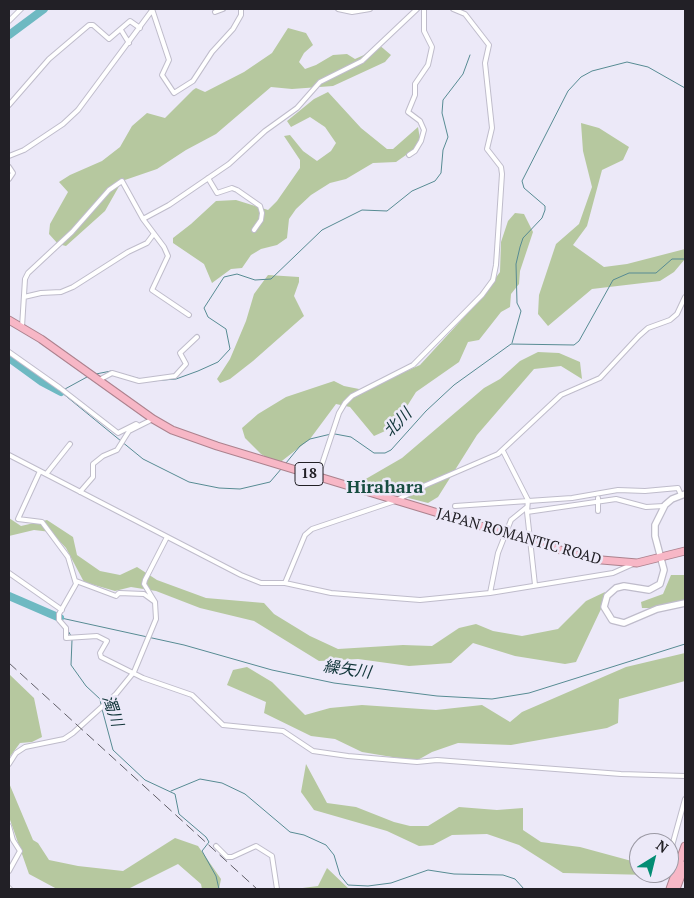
<!DOCTYPE html>
<html>
<head>
<meta charset="utf-8">
<style>
  body { margin:0 }
  #map { position:relative; width:694px; height:898px; overflow:hidden; background:#ece9f8; font-family:"PT Serif",serif }
  canvas { display:block }
  .frame { position:absolute; inset:0; border:10px solid #222026; pointer-events:none }
  .north { position:absolute; left:629px; top:833px; width:50px; height:50px; box-sizing:border-box; background:#ece9f8; border:1px solid #9b99a4; border-radius:50%; rotate:36deg; font-size:14px; font-weight:700; line-height:20px; text-align:center; color:#222026 }
  .north::after { content:''; display:block; margin:auto; width:18px; height:22px; background:#038d74; clip-path:polygon(50% 0,100% 100%,50% 72%,0 100%) }
</style>
</head>
<body>
<div id="map">
<canvas width="694" height="898"></canvas>
<div class="frame"></div>
<div class="north">N</div>
</div>
<script>
const g = document.querySelector('canvas').getContext('2d');
g.lineJoin = 'round';
function paint(path, color) {
  g.fillStyle = color;
  g.fill(path, 'evenodd');
}
function toPath(rows) {
  const path = new Path2D();
  for (const r of rows) {
    path.moveTo(r[0], r[1]);
    for (let i = 2; i < r.length; i += 2) path.lineTo(r[i], r[i + 1]);
  }
  return path;
}
function stroke(path, color, width, dash) {
  g.strokeStyle = color;
  g.lineWidth = width;
  g.lineCap = dash ? 'butt' : 'round';
  g.setLineDash(dash || []);
  g.stroke(path);
}
function drawText(font, color, halo, rows, align = 'center') {
  g.font = font + ' "PT Serif","Noto Sans JP",serif';
  g.lineWidth = 5;
  g.setLineDash([]);
  g.textBaseline = 'middle';
  g.strokeStyle = halo;
  g.fillStyle = color;
  for (const [text, x, y, turn = 0] of rows) {
    g.save();
    g.translate(x, y);
    g.rotate((+turn || 0) * Math.PI / 180);
    g.textAlign = isNaN(turn) ? turn : align;
    if (halo) g.strokeText(text, 0, 0);
    g.fillText(text, 0, 0);
    g.restore();
  }
}
const green = toPath([
  [288,28,306,33,313,45,304,53,299,62,305,69,316,65,333,55,347,54,355,59,364,55,378,44,391,55,385,62,333,86,292,89,271,87,216,134,186,150,157,169,122,181,105,211,66,246,58,244,49,234,50,224,68,192,59,182,70,175,102,161,120,147,132,126,147,113,165,118,193,90,196,88,205,92,244,72,272,53],
  [328,92,361,128,387,149,393,149,418,127,420,139,416,148,396,162,373,163,346,179,330,183,311,195,296,209,289,219,287,238,277,245,261,249,251,255,242,268,231,269,212,283,204,264,173,243,173,238,191,224,216,201,236,200,268,210,277,201,300,168,300,160,284,136,290,135,303,151,317,161,331,151,336,143,325,127,310,117,291,127,287,121,314,99],
  [581,123,599,128,629,147,623,160,602,170,587,226,573,245,604,267,627,264,685,249,685,259,674,272,660,281,592,289,548,326,538,314,539,295,556,244,579,224,592,187,583,151],
  [515,213,524,214,533,232,520,271,519,284,511,294,510,307,501,312,479,340,468,342,459,362,416,392,394,427,374,436,350,407,336,404,310,439,278,464,261,454,245,438,242,428,258,414,286,397,334,381,344,386,364,390,420,365,478,302,500,272,501,242,508,221],
  [268,275,299,277,299,282,294,296,304,316,253,361,230,379,220,383,217,379,230,359,246,321,254,294],
  [538,352,559,353,580,362,582,379,561,366,534,369,477,435,438,497,428,503,381,491,364,480,402,458,484,388,500,379,520,361],
  [9,518,21,526,47,520,73,537,77,555,100,571,120,575,137,567,157,580,206,598,264,603,274,614,310,636,338,649,403,645,432,646,459,628,476,624,493,631,522,636,558,629,586,601,605,592,601,609,576,662,565,664,515,656,473,643,451,663,409,666,358,659,319,661,254,621,200,608,156,591,131,587,115,591,84,582,66,548,51,532,34,530,9,536],
  [671,575,685,575,685,601,661,608,642,608,641,602,663,594],
  [685,653,685,681,619,699,618,723,607,728,511,745,458,743,432,752,416,761,362,752,335,739,311,736,264,713,266,702,227,685,233,670,247,667,272,682,305,715,330,708,362,705,436,710,482,705,510,722,522,712,626,667],
  [9,674,34,698,42,737,32,742,20,743,9,758],
  [306,764,327,803,356,807,394,822,410,826,428,826,459,807,497,810,523,808,523,830,541,842,580,847,639,863,639,873,651,873,650,875,563,873,519,845,487,834,452,835,433,845,419,846,387,831,314,810,301,792],
  [9,783,33,840,38,843,49,860,78,866,123,871,175,838,198,846,221,879,219,889,202,889,201,884,178,864,128,889,57,889,29,874,9,817],
  [327,868,349,889,295,889,318,886]
]);
const stream = toPath([
  [512,343,521,311,517,303,516,264,520,247,523,238,542,218,545,210,545,206,524,188,522,181,568,91,581,77,592,71,627,62,648,67,685,88],
  [115,372,140,379],
  [96,374,111,371],
  [151,381,176,379,198,371,218,362,230,349,226,329,208,317,204,308,224,277,237,274,255,280,271,279,322,230,362,210,387,211,412,191,435,181,441,173,443,150,448,137,442,113,443,100,463,74,470,55],
  [65,389,87,377],
  [61,392,143,459,189,482,219,488,240,489,270,482,282,468],
  [335,434,351,437,374,453,385,453,391,450,426,411,454,385,511,344,574,345,579,341,613,280,629,273,656,273,672,259,685,259],
  [286,463,300,446,310,439,331,434],
  [61,618,184,645,272,670,334,683,437,696,492,699,529,693,685,644],
  [61,618,71,636],
  [72,640,71,665,86,686,100,699,101,705],
  [102,709,113,750,145,780,175,794,179,814,206,837,209,842,202,851,216,876,219,889],
  [171,791,200,779,222,783,245,794,290,832,304,835,326,845,334,855,340,875,348,885,368,886,391,883,428,870,454,874,503,875,515,879,524,889]
]);
const river = toPath([
  [9,35,44,9],
  [9,358,42,382,61,392],
  [9,596,60,618]
]);
const street = toPath([
  [152,9,169,60,162,75,174,93,193,81,212,52,233,29,241,15,241,9],
  [338,9,352,12,370,9],
  [215,12,223,9],
  [9,21,21,9],
  [121,30,129,43],
  [9,105,49,59,89,25,93,25,109,39,130,21,140,28],
  [409,155,415,151,421,141,424,130,420,121,408,112,415,95,415,84,428,65,432,47,424,31,424,9],
  [9,156,24,150,63,124,78,110,153,9],
  [9,167,13,173,9,179],
  [208,178,217,193,232,188,237,190,260,206,262,213,261,220,254,230],
  [143,219,169,205,229,164,265,131,297,108,320,82,362,61,417,9],
  [24,297,41,293,61,292,73,287,128,252,147,243,153,235],
  [22,327,25,279,28,273,72,232,109,190,122,181,143,219,164,247,168,256,152,290,189,315],
  [9,352,60,388,118,433,136,424,139,426],
  [99,380,112,373,139,381,175,376,186,364,180,353,197,337],
  [503,451,528,500,527,512,535,585],
  [9,455,241,575,261,583,285,583,331,593,420,600,490,593,613,573,633,564],
  [40,471,18,519,42,522,68,557,76,584,59,614,59,620,66,628,66,638,97,636,107,641,100,653,101,657,143,678,192,695,223,725,283,731,313,751,348,756,417,762,437,760,621,774,685,776],
  [47,473,70,444],
  [318,476,339,413,345,403,352,396,413,365,482,295,493,280,496,265,502,174,501,167,487,149,492,128,485,63,489,45,465,14,453,9],
  [80,492,93,477,93,464,103,456,117,450,129,431,153,419],
  [455,506,572,498,618,490,645,491,678,488,681,495],
  [598,511,598,498],
  [527,512,616,499,646,507,664,506],
  [9,573,62,610],
  [76,581,116,596,119,593,144,594,155,602],
  [285,583,305,535,312,529,395,501,426,485,498,454,561,395,600,378,639,336,648,328,670,320,677,314,685,297],
  [490,593,498,553,511,520,527,507],
  [9,764,16,753,25,747,64,739,73,733,116,694,134,672,156,619,155,602,144,584,145,580,167,537],
  [9,826,13,840,20,851,9,871],
  [216,846,227,857,232,857,256,846,272,856,277,889],
  [672,846,685,799],
  [9,888,10,889]
]);
const secondary = toPath([
  [685,494,672,499,665,505,655,525,655,536,664,570,660,584,649,590,624,586,616,588,607,596,604,607,612,620,624,623,657,609,685,603]
]);
const highway = toPath([
  [9,320,41,339,153,419,172,430,217,446,590,559,637,563,685,551],
  [670,889,685,846],
  [676,889,685,865]
]);
const rail = toPath([
  [9,663,257,889]
]);
const shields = [
  [309,474,28]
];
const shieldNames = [
  ["18",309,474]
];
const streetNames = [
  ["JAPAN ROMANTIC ROAD",519,537,16]
];
const waterNames = [
  ["北川",398,423,-46],
  ["繰矢川",347,670,8],
  ["濁川",112,711,71]
];
const quarterNames = [
  ["Hirahara",385,488]
];
paint(green, '#b6c89f');
stroke(stream, '#578b93', 1);
stroke(river, '#6eb9c2', 8);
stroke(street, '#bfbccb', 6);
stroke(secondary, '#bfbccb', 8);
stroke(highway, '#ac828e', 9);
stroke(street, '#fff', 4);
stroke(secondary, '#fff', 5.5);
stroke(highway, '#f7b7c6', 7);
stroke(rail, '#615f68', 1, [10, 5]);
for (const [x, y, w] of shields) {
  const box = new Path2D();
  box.roundRect(x - w / 2, y - 11.5, w, 23, 4);
  g.fillStyle = '#ece9f8';
  g.fill(box);
  stroke(box, '#222026', 1);
}
drawText('bold 14px', '#222026', null, shieldNames);
drawText('15px', '#222026', '#ece9f8', streetNames);
drawText('italic 16px', '#103539', '#ece9f8', waterNames);
drawText('bold 18px', '#174d40', '#ece9f8', quarterNames);
</script>
</body>
</html>
